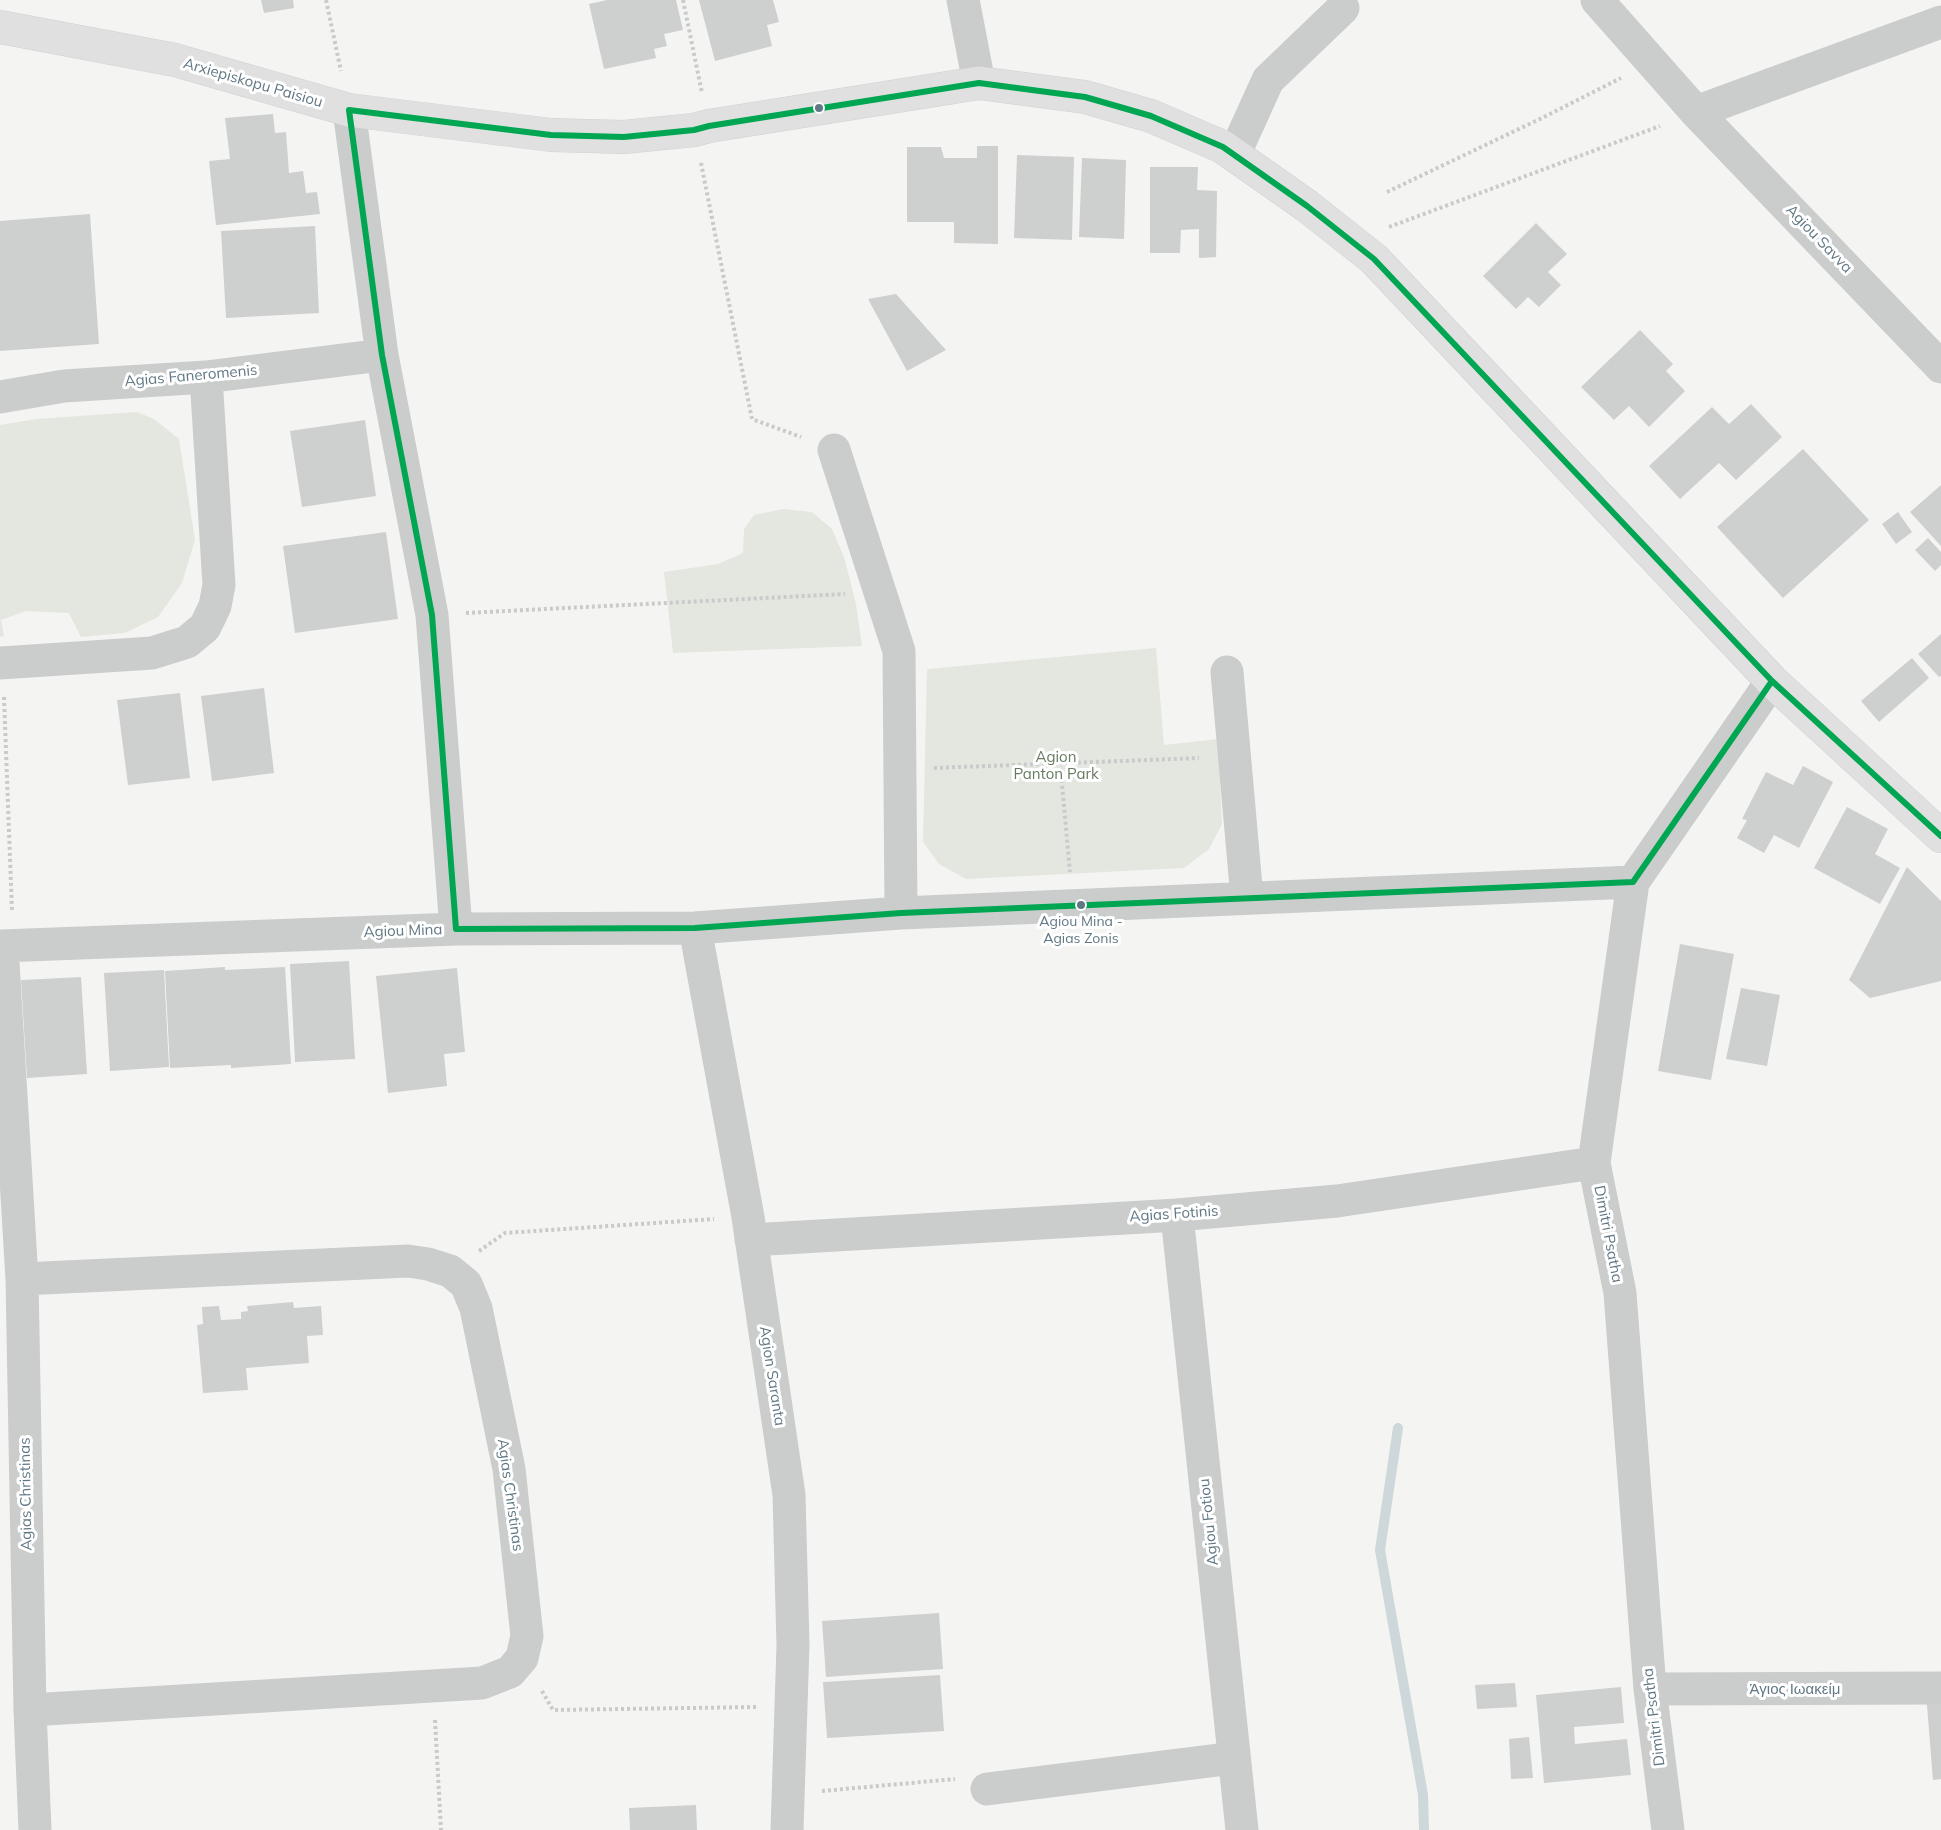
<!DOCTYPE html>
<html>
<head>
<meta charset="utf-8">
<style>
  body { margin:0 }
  canvas { display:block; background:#f4f4f2 }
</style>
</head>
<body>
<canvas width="1941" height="1830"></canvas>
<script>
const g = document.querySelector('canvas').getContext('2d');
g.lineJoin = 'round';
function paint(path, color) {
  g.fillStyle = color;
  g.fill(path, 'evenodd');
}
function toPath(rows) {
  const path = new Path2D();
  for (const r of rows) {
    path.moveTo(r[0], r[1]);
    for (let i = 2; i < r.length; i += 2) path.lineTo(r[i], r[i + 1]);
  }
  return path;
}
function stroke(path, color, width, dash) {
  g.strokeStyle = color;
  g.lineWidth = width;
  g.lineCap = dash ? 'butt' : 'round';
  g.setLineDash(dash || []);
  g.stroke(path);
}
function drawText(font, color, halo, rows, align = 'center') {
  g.font = font + ' Mulish,sans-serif';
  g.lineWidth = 6;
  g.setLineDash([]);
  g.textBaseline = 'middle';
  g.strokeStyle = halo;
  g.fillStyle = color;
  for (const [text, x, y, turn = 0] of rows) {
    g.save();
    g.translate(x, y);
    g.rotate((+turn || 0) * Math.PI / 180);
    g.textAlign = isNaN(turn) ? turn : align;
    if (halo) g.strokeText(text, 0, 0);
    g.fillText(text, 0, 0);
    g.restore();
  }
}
const green = toPath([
  [137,412,154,419,179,439,195,540,182,583,158,617,125,633,81,637,69,613,26,611,1,620,4,636,0,637,0,425,36,419],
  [783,509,812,512,832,529,844,557,856,604,862,646,673,653,664,572,718,564,743,553,744,529,754,515],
  [1156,648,1164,745,1218,739,1222,824,1209,849,1184,868,966,879,939,864,923,842,927,669]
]);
const stream = toPath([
  [1398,1428,1380,1550,1423,1795,1424,1830]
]);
const building = toPath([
  [261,0,293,0,294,8,264,13],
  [607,0,676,0,683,30,664,34,667,46,654,49,656,58,604,69,589,4],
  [699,0,773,0,779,22,767,25,772,46,715,61],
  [273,114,275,133,286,132,289,173,303,171,306,193,317,192,320,214,216,225,209,161,230,159,225,118],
  [977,146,998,146,998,244,954,243,954,222,907,222,907,147,941,147,944,158,977,158],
  [1017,155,1074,157,1072,240,1014,238],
  [1082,158,1126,160,1124,239,1079,237],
  [1150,167,1198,167,1197,190,1217,191,1216,257,1199,258,1199,229,1181,230,1180,253,1150,253],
  [90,214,99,344,0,351,0,221],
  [1536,223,1567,254,1548,272,1561,285,1539,307,1528,297,1516,309,1483,276],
  [315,226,319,313,226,318,221,231],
  [896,294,946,350,907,371,868,299],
  [1640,330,1673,364,1666,371,1685,391,1649,427,1629,406,1614,420,1581,387],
  [1751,404,1782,437,1736,480,1719,463,1680,499,1649,466,1712,407,1729,424],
  [365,420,376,496,302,507,290,431],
  [1803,449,1869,520,1783,598,1717,527],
  [1941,485,1941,546,1910,512],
  [1898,512,1912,532,1896,544,1882,524],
  [386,532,398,619,295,633,283,546],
  [1928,538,1941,552,1941,565,1935,571,1915,550],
  [1941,634,1941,676,1939,677,1918,654],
  [1912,658,1929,678,1879,722,1861,701],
  [264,688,274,773,212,781,201,696],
  [180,693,190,778,128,785,117,700],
  [1803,766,1833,782,1799,848,1774,835,1764,853,1737,838,1747,820,1742,819,1766,772,1793,785],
  [1847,807,1888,829,1875,854,1900,868,1880,904,1814,868],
  [1907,867,1941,901,1941,981,1870,998,1849,980],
  [1680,944,1734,954,1711,1080,1658,1071],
  [349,961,355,1059,295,1062,290,964],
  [225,967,225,970,285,967,291,1064,231,1068,231,1065,170,1068,165,971],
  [457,968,465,1052,444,1054,447,1086,388,1093,376,976],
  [164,970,169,1067,110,1071,104,973],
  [81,977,87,1074,27,1078,21,980],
  [1741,988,1780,995,1767,1066,1726,1059],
  [293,1302,294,1308,321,1306,323,1335,307,1336,309,1363,246,1368,248,1390,203,1393,197,1325,203,1324,202,1307,219,1306,221,1320,241,1319,241,1312,248,1311,247,1306],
  [939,1613,943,1669,826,1677,822,1621],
  [940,1675,944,1731,827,1738,823,1682],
  [1515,1683,1517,1707,1477,1709,1475,1685],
  [1621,1687,1624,1723,1574,1727,1575,1744,1627,1739,1631,1775,1544,1783,1536,1695],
  [1941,1691,1941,1779,1933,1780,1926,1693],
  [1529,1737,1533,1778,1511,1779,1509,1739],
  [696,1805,697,1830,630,1830,629,1808]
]);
const path = toPath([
  [326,0,341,71],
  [683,0,702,93],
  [701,163,752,419,801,437],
  [1387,192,1542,118,1621,78],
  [1389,227,1660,126],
  [466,613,845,594],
  [4,697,12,911],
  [1060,762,1070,872],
  [934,768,1199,758],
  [479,1251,505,1233,714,1219],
  [542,1691,553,1710,757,1707],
  [435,1720,441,1830],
  [822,1791,955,1779]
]);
const street = toPath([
  [963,0,979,83],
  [1597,0,1696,112,1941,367],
  [349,110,382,355,432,615,456,929],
  [1696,112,1941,22],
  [1234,155,1268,80,1343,8],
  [0,397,64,386,206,377,382,355],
  [834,450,899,651,901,913],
  [0,663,152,653,187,642,205,627,215,606,219,585,206,377],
  [1227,672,1247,898],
  [695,928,748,1217,789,1495,793,1645,787,1830],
  [0,946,456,929,695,928,901,913,1633,882],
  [2,946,22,1279,30,1710,35,1830],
  [1177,1215,1242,1830],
  [751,1240,1177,1215,1337,1201,1594,1163],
  [22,1279,408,1261,428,1264,450,1271,466,1284,476,1308,509,1469,527,1636,522,1658,510,1672,482,1683,30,1710],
  [1650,1689,1941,1688],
  [987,1789,1234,1758],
  [1668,1830,1650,1689,1620,1293,1594,1163,1633,882,1772,681]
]);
const secondary = toPath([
  [0,27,175,60,349,110,551,135,624,137,694,130,709,126,979,83,1085,97,1151,116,1223,147,1307,206,1374,259,1772,681,1941,836]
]);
const bus1 = toPath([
  [979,83,1085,97,1151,116,1223,147,1307,206,1374,259,1772,681,1633,882,901,913,695,928,456,929,432,615,382,355,349,110,551,135,624,137,694,130,709,126,979,83],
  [1772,681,1941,836]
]);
const markers = [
  [819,108,5,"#617884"],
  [1081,905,5,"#617884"]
];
const busNames = [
  ["Agiou Mina -",1081,922],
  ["Agias Zonis",1081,939]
];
const streetNames = [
  ["Arxiepiskopu Paisiou",253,83,16],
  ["Agiou Savva",1819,239,46],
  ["Agias Faneromenis",191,376,-5],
  ["Agiou Mina",403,931,-2],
  ["Agias Fotinis",1174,1214,-4],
  ["Dimitri Psatha",1608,1234,79],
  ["Agion Saranta",772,1376,81],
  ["Agias Christinas",26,1494,-91],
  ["Agias Christinas",510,1495,82],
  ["Agiou Fotiou",1209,1522,-96],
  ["Άγιος Ιωακείμ",1795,1689],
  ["Dimitri Psatha",1654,1717,-97]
];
const parkNames = [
  ["Agion",1056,757],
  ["Panton Park",1056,774]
];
paint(green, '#e4e7e0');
stroke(stream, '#ced7d9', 10);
paint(building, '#ced0cf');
stroke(secondary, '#cfd1d2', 34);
stroke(path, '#cacacb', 4, [3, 3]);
stroke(street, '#cbcdcd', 33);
stroke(secondary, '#e0e0e0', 33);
stroke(bus1, '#00a651', 6);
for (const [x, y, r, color] of markers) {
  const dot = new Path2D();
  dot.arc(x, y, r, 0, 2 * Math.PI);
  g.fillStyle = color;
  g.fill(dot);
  stroke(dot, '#fff', 2);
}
drawText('14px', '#617884', '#fff', busNames);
drawText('15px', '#617884', '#fff', streetNames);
drawText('15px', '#687b61', '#fff', parkNames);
</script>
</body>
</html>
